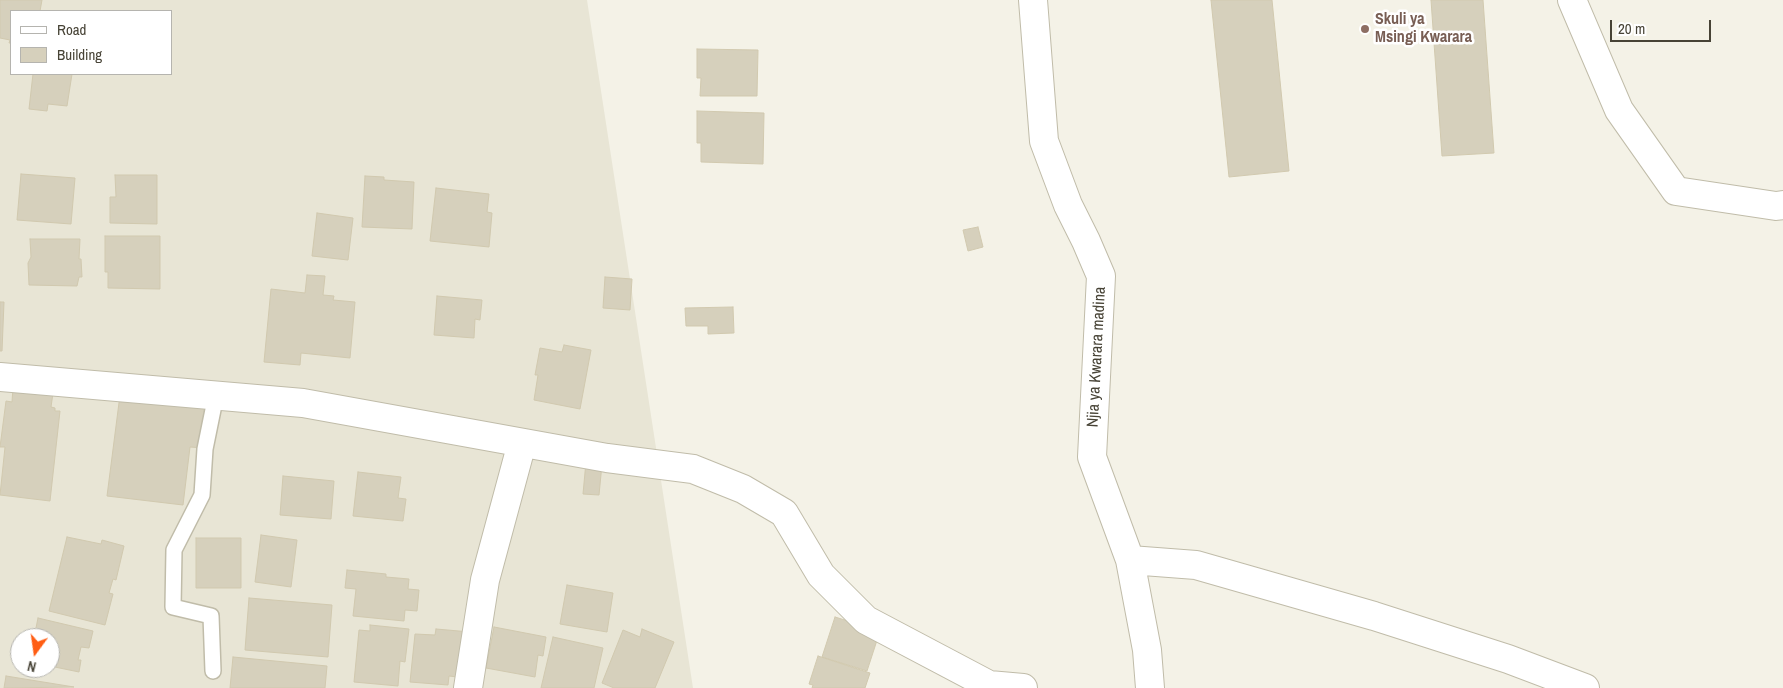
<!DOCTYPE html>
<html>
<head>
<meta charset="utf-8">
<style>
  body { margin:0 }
  #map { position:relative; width:1783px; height:688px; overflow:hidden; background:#f4f2e7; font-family:"Archivo Narrow",sans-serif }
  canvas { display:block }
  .legend { position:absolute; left:10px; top:10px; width:162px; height:65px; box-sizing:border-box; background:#fff; border:1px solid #b5b4af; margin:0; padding:6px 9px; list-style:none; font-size:15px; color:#474336 }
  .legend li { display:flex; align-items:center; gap:10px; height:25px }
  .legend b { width:25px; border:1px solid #b5b4af }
  .north { position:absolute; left:10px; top:628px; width:50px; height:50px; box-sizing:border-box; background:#fff; border:1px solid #b5b4af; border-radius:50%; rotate:194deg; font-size:14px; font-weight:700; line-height:20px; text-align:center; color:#474336 }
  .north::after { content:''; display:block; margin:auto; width:18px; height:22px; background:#ff5d13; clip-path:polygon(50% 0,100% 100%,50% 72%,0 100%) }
  .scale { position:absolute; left:1610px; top:20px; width:101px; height:22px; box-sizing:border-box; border:2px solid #474336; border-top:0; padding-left:6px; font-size:15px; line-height:18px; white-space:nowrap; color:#474336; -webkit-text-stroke:4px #fff; paint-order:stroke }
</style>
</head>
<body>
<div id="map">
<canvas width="1783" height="688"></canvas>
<ul class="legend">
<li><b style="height:6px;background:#fff"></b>Road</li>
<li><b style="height:14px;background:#d6d0bc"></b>Building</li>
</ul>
<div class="north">N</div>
<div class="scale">20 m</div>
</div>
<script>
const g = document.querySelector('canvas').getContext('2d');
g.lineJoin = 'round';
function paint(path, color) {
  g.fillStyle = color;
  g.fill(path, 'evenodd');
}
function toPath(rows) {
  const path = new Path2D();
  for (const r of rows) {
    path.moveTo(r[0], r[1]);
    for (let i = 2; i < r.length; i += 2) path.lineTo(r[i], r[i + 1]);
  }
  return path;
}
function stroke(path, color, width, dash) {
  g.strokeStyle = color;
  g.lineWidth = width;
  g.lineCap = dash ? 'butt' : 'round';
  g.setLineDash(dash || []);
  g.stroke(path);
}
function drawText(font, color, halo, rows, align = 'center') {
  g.font = font + ' "Archivo Narrow",sans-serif';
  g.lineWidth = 5;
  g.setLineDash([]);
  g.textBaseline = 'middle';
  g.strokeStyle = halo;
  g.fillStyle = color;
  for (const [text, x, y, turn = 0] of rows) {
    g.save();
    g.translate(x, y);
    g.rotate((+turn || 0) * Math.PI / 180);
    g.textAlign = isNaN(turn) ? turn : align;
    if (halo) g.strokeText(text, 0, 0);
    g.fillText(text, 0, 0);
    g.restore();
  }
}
const residential = toPath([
  [0,0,587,0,693,688,0,688],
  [11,11,171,11,171,74,11,74],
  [20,638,50,638,50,668,20,668]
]);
const building = toPath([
  [0,0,42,0,40,11,11,11,11,43,9,43,10,40,0,38,0,0],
  [1211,0,1272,0,1289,171,1229,177,1211,0],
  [1431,0,1483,0,1494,153,1442,156,1431,0],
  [697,49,758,50,757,96,700,96,701,78,697,78,697,49],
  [33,74,72,74,67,106,48,104,47,111,29,109,33,74],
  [697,111,764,113,763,164,701,162,701,143,697,143,697,111],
  [21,174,75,178,71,224,17,220,21,174],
  [115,175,157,175,157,224,110,223,110,197,116,197,115,175],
  [365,176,384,177,384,180,414,182,412,229,362,227,365,176],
  [436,188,489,194,487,212,492,213,489,247,430,241,436,188],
  [317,213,353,218,348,260,312,256,317,213],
  [978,227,983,247,968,251,963,230,978,227],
  [105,236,160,236,160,289,108,288,108,272,105,272,105,236],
  [30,239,80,239,79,259,81,259,82,277,79,277,77,286,29,285,28,263,31,257,30,239],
  [307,275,325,276,323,295,334,296,333,300,355,302,350,358,301,353,300,365,264,362,271,289,305,293,307,275],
  [605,277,632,279,630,310,603,308,605,277],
  [437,296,482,300,480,320,475,319,474,338,434,335,437,296],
  [0,302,4,302,2,351,0,351,0,302],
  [733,307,734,333,708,334,708,326,686,326,685,308,733,307],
  [564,345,591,350,580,409,534,400,538,375,535,375,540,348,562,352,564,345],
  [13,388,53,393,51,407,55,408,55,411,60,411,50,501,0,495,5,447,0,447,6,401,12,402,13,388],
  [120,395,209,407,204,448,190,447,183,505,107,496,120,395],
  [586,462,602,464,599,495,583,494,586,462],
  [358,472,401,477,398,498,406,499,403,521,353,516,358,472],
  [283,476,334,481,331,519,280,515,283,476],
  [261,535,297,540,291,587,255,582,261,535],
  [67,537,101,544,102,540,124,546,116,580,113,579,109,593,113,594,105,625,49,611,67,537],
  [196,538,241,538,241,588,196,588,196,538],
  [347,570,386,574,386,577,409,579,408,589,419,590,417,611,405,610,404,621,353,616,356,589,345,588,347,570],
  [567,585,613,593,607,632,560,624,567,585],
  [249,598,332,605,328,657,245,650,249,598],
  [835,617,880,631,867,671,822,657,835,617],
  [38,618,93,631,89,648,81,647,78,660,81,660,79,672,50,666,50,638,34,638,38,618],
  [370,625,409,629,405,662,400,661,398,686,354,682,359,630,370,631,370,625],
  [494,627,546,637,543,656,538,655,535,677,486,668,494,627],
  [436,629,470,632,466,678,449,676,448,685,410,682,415,634,435,635,436,629],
  [642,629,674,642,655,688,614,688,602,683,623,630,640,637,642,629],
  [553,637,603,648,594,688,541,688,553,637],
  [818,656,870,673,865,688,812,688,813,685,809,684,818,656],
  [233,657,327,666,325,688,230,688,233,657],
  [6,676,74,687,4,688,6,676]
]);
const lane = toPath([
  [213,671,211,616,173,607,174,550,202,495,205,449,216,395]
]);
const street = toPath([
  [1033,0,1044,141,1068,205,1086,241,1101,276,1092,457,1130,560,1147,650,1150,688],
  [1572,0,1619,110,1676,191,1776,206,1783,205],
  [0,377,303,403,607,458,693,469,743,489,784,513,821,575,866,620,989,685,1023,688],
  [1130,560,1196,565,1374,616,1508,659,1585,688],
  [468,688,485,580,522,443]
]);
const markers = [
  [1365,29,5,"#8d6e63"]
];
const educationNames = [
  ["Skuli ya",1375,20],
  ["Msingi Kwarara",1375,38]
];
const streetNames = [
  ["Njia ya Kwarara madina",1097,357,-87]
];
paint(residential, '#e8e5d5');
paint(building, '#d6d0bc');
stroke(building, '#d1c9af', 1);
stroke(lane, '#c0bca9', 18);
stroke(street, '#c0bca9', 30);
stroke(lane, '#fff', 15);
stroke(street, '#fff', 28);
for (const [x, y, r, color] of markers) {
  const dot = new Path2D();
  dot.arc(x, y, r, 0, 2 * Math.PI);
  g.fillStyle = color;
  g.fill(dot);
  stroke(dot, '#fff', 2);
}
drawText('bold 16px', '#785e54', '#fff', educationNames, 'left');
drawText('16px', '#474336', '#fff', streetNames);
</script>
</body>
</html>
